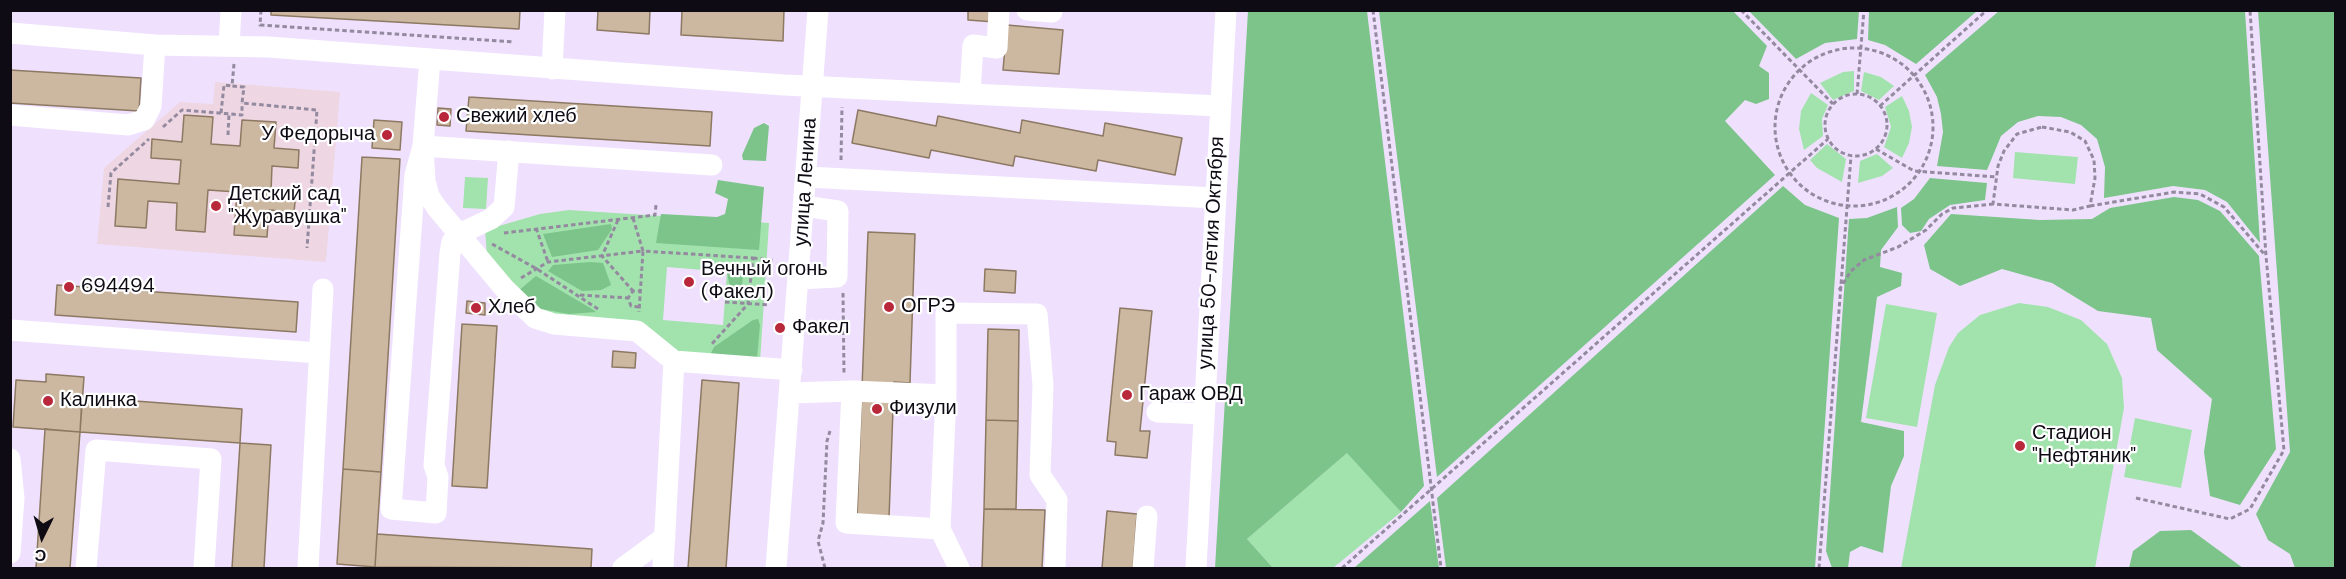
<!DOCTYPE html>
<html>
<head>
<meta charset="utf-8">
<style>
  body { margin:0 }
  #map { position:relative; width:2346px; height:579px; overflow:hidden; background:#efe1fe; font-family:"DM Sans",sans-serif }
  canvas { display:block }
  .frame { position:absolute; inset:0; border:12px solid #0f0b14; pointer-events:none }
  .north { position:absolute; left:12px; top:507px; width:60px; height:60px; -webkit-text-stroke:4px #fff; paint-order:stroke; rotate:185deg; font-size:16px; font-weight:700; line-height:24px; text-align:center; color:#0f0b14 }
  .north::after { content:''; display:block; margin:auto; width:21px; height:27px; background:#0f0b14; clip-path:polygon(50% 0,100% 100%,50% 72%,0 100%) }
</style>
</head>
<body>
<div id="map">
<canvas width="2346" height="579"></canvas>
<div class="frame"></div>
<div class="north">С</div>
</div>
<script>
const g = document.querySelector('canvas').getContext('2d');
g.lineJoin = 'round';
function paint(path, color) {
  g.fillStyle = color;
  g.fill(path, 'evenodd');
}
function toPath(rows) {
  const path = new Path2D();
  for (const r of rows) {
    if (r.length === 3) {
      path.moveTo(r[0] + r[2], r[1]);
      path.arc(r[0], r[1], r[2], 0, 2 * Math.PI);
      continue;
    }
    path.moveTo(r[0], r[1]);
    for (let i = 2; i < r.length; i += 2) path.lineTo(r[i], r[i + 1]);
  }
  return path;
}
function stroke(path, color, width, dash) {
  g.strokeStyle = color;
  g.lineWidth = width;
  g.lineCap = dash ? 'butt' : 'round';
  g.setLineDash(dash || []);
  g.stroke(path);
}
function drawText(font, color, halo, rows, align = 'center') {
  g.font = font + ' "DM Sans",sans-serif';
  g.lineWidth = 4.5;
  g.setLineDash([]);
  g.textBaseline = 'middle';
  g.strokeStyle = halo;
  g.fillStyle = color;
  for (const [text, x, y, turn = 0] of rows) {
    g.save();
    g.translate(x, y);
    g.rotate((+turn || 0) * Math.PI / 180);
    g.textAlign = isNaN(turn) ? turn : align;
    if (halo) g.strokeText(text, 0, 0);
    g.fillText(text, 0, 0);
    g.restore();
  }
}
const education = toPath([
  [215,82,340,92,326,262,97,244,104,168,180,102,213,104]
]);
const green = toPath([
  [1854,71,1854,91,1833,100,1820,83,1843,72],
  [1864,72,1881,77,1894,86,1879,100,1861,91],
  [1811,93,1828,105,1822,119,1823,136,1804,150,1799,129,1801,111],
  [1902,96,1909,111,1912,127,1909,143,1902,158,1884,147,1891,127,1885,107],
  [1827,144,1846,159,1842,182,1817,168,1810,160],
  [2015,152,2078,157,2075,184,2013,178],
  [1877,154,1893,168,1882,176,1858,183,1860,161],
  [465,177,488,178,486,209,463,208],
  [569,210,769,223,760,362,682,357,631,321,538,314,487,255,485,230,540,214],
  [667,267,727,272,723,325,663,320],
  [2019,303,2048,307,2081,320,2107,344,2122,378,2124,408,2095,568,1901,568,1935,385,1949,347,1958,333,1980,315],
  [1886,304,1937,313,1917,427,1866,418],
  [2135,418,2192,430,2181,488,2124,477],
  [1348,452,1401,512,1333,568,1273,568,1247,539]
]);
const forest = toPath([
  [1248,11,1367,11,1424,486,1401,512,1347,453,1247,539,1273,568,1215,568],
  [1379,11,1733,11,1767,46,1759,66,1769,73,1769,99,1756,104,1745,100,1725,121,1775,175,1437,477],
  [1749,11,1859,11,1857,39,1825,43,1796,59],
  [1869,11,1869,10,1977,11,1916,64,1885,45,1868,40],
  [1999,11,2245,11,2260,243,2227,202,2205,190,2173,186,2104,198,2105,167,2097,139,2081,125,2061,117,2038,116,2018,122,2001,136,1987,170,1937,166,1943,132,1941,114,1937,97,1925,75],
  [2258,11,2335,11,2335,568,2295,568,2290,554,2268,540,2256,514,2290,452],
  [764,123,769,126,766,161,743,160,742,155,754,128],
  [1930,178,1987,183,1985,200,1950,205,1929,219,1921,231,1910,233,1902,225,1901,208,1914,199],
  [718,180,764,187,759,250,656,243,661,214,717,217,725,214,728,199,715,193],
  [1783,186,1805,205,1839,218,1815,568,1446,568,1437,498],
  [2174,197,2198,200,2220,211,2259,256,2276,449,2240,505,2210,496,2204,452,2212,399,2157,350,2151,318,2098,311,2052,283,2002,269,1960,286,1930,269,1924,245,1951,214,2040,220,2092,219,2110,208],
  [1897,207,1898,227,1881,250,1880,267,1902,273,1901,286,1877,297,1861,422,1904,431,1904,456,1891,486,1883,553,1861,546,1850,552,1848,568,1832,568,1826,551,1849,219,1867,218],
  [611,224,612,229,598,250,552,257,543,234],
  [590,262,603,263,611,285,601,290,582,291,548,271,553,265],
  [719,266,743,268,742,291,734,291,729,283,727,272,719,271],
  [536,276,592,309,596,312,569,314,541,309,517,292],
  [758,319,760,325,757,358,715,356,711,353,714,347,753,320],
  [1430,501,1439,568,1354,568],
  [2191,530,2243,568,2129,568,2133,551,2160,531]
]);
const building = toPath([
  [271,10,520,10,519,29,271,15,271,10],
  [598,10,650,10,649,34,597,30,598,10],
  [682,10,784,10,783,41,681,35,682,10],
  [968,10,996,10,995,22,968,20,968,10],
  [1007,25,1063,30,1059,74,1003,70,1007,25],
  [10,70,141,78,139,111,10,103,10,70],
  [469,97,712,112,710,146,466,131,469,97],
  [438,108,451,109,450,126,437,125,438,108],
  [858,110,936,126,938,116,1020,133,1022,120,1103,136,1105,123,1182,138,1175,175,1098,160,1096,171,1015,156,1013,166,931,150,929,158,852,143,858,110],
  [184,115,213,117,211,144,240,146,242,120,276,122,274,148,299,150,298,168,272,166,271,191,296,192,294,212,269,210,267,237,234,235,237,192,208,190,205,232,176,230,177,203,148,201,146,228,115,226,118,179,179,184,181,160,151,158,152,139,182,142,184,115],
  [374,120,402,122,400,150,372,148,374,120],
  [362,157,400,159,381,472,343,469,362,157],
  [868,232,915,234,910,383,894,382,889,518,857,517,868,232],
  [985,269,1016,271,1015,293,984,291,985,269],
  [57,285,298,302,296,332,55,315,57,285],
  [467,301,485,303,485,315,466,313,467,301],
  [1120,308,1152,311,1140,431,1150,431,1147,458,1115,455,1116,442,1107,441,1120,308],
  [462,324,497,326,487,488,452,486,462,324],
  [988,329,1019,330,1018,421,986,420,988,329],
  [613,351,636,353,635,368,612,367,613,351],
  [46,374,84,377,80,432,13,427,16,380,46,382,46,374],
  [702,380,739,383,726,568,688,568,702,380],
  [82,397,242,409,240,443,80,432,82,397],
  [986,420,1018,421,1016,509,984,509,986,420],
  [45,429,80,432,70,568,36,568,45,429],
  [240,443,271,445,264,568,232,568,240,443],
  [343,469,381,472,375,567,337,564,343,469],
  [984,509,1045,510,1042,568,982,568,984,509],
  [1107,511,1137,514,1133,568,1102,568,1107,511],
  [377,534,592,549,591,568,375,567,377,534]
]);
const path = toPath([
  [261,10,260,25,514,42],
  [1373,10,1441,568],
  [1741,10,1833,104],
  [1854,127,79],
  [234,64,232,86,244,87,242,103,317,110,307,248],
  [1857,94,1864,10],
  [1856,125,31],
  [1880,106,1987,10],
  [221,113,224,85,232,86],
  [163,127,182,110,242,115,242,103],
  [2042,127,2070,132,2085,141,2094,160,2095,178,2090,206,2073,210,1993,204,1998,166,2004,151,2017,134,2042,127],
  [228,135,229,114],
  [1876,149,1914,171,1997,177],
  [841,160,842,107],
  [2090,206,2174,192,2200,194,2224,207,2265,255],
  [108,207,111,173,149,139],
  [633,218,643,251,753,258,748,304,710,346],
  [618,220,602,256,633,291],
  [536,228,548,262],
  [504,233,655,215,656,205],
  [492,244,537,269,598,309],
  [753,258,773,260],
  [521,278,548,262,643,251,639,312],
  [1839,290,1851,271,1864,260,1898,247,1926,230,1942,214,1953,208,1993,204],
  [843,293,844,373],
  [580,295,628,298],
  [725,302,769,305],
  [639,307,631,306,628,298,633,291,640,291],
  [2136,498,2230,519,2250,509,2284,450,2266,256,2250,10],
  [825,568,818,541,823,523,827,441,830,431],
  [1342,568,1828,139],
  [1819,568,1851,156]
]);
const minor = toPath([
  [1027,10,1052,12],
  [10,33,155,45,268,47,784,85,1220,106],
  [229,46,231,10],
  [430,59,423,146,425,181,429,196,437,208,504,288,535,318,554,324,637,331,674,361],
  [552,69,555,10],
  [970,93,973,45,997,48,999,10],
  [10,115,128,125,144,120,151,106,155,45],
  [423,146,415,175,391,509,436,513,438,477,434,465,450,253,452,242,459,234,491,219,504,207,509,151],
  [423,146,712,165],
  [807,177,1215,198],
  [798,279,837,277,838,211,804,206],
  [10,330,318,353],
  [852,391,946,395],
  [791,393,852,391,846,523,940,529],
  [1157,412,1204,414],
  [10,459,14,498,10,497],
  [10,553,14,498],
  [86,568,96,450,211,459,204,568],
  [308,568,323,289],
  [623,568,665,537],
  [663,568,674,361,792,370],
  [776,568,818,10],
  [959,568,940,529,946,395,946,313,1037,314,1043,385,1040,475,1057,500,1055,568],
  [1143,568,1147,516],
  [1196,568,1226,10]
]);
const markers = [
  [444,117,6,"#b9283a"],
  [387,135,6,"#b9283a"],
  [216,206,6,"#b9283a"],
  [689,282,6,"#b9283a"],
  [69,287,6,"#b9283a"],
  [889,307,6,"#b9283a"],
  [476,308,6,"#b9283a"],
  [780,328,6,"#b9283a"],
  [1127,395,6,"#b9283a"],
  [48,401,6,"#b9283a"],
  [877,409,6,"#b9283a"],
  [2020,446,6,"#b9283a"]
];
const poiNames = [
  ["Свежий хлеб",456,117],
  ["У Федорыча",375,135,"right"],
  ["Детский сад",228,195],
  ["\"Журавушка\"",228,218],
  ["Вечный огонь",701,270],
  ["(Факел)",701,293],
  ["694494",81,287],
  ["ОГРЭ",901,307],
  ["Хлеб",488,308],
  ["Факел",792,328],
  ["Гараж ОВД",1139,395],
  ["Калинка",60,401],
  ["Физули",889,409],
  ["Стадион",2032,434],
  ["\"Нефтяник\"",2032,457]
];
const streetNames = [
  ["улица Ленина",806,182,-86],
  ["улица 50-летия Октября",1212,253,-87]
];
paint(education, '#eed6e2');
paint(green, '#a2e2ad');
paint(forest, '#7cc489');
paint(building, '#ccb7a0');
stroke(building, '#8d7963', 1.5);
stroke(path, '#948a9f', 3, [4.5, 3]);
stroke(minor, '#fff', 21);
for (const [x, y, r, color] of markers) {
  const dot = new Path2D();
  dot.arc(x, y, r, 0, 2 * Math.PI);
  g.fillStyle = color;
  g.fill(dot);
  stroke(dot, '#fff', 2);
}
drawText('20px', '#0f0b14', '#fff', poiNames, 'left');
drawText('20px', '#0f0b14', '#fff', streetNames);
</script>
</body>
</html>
